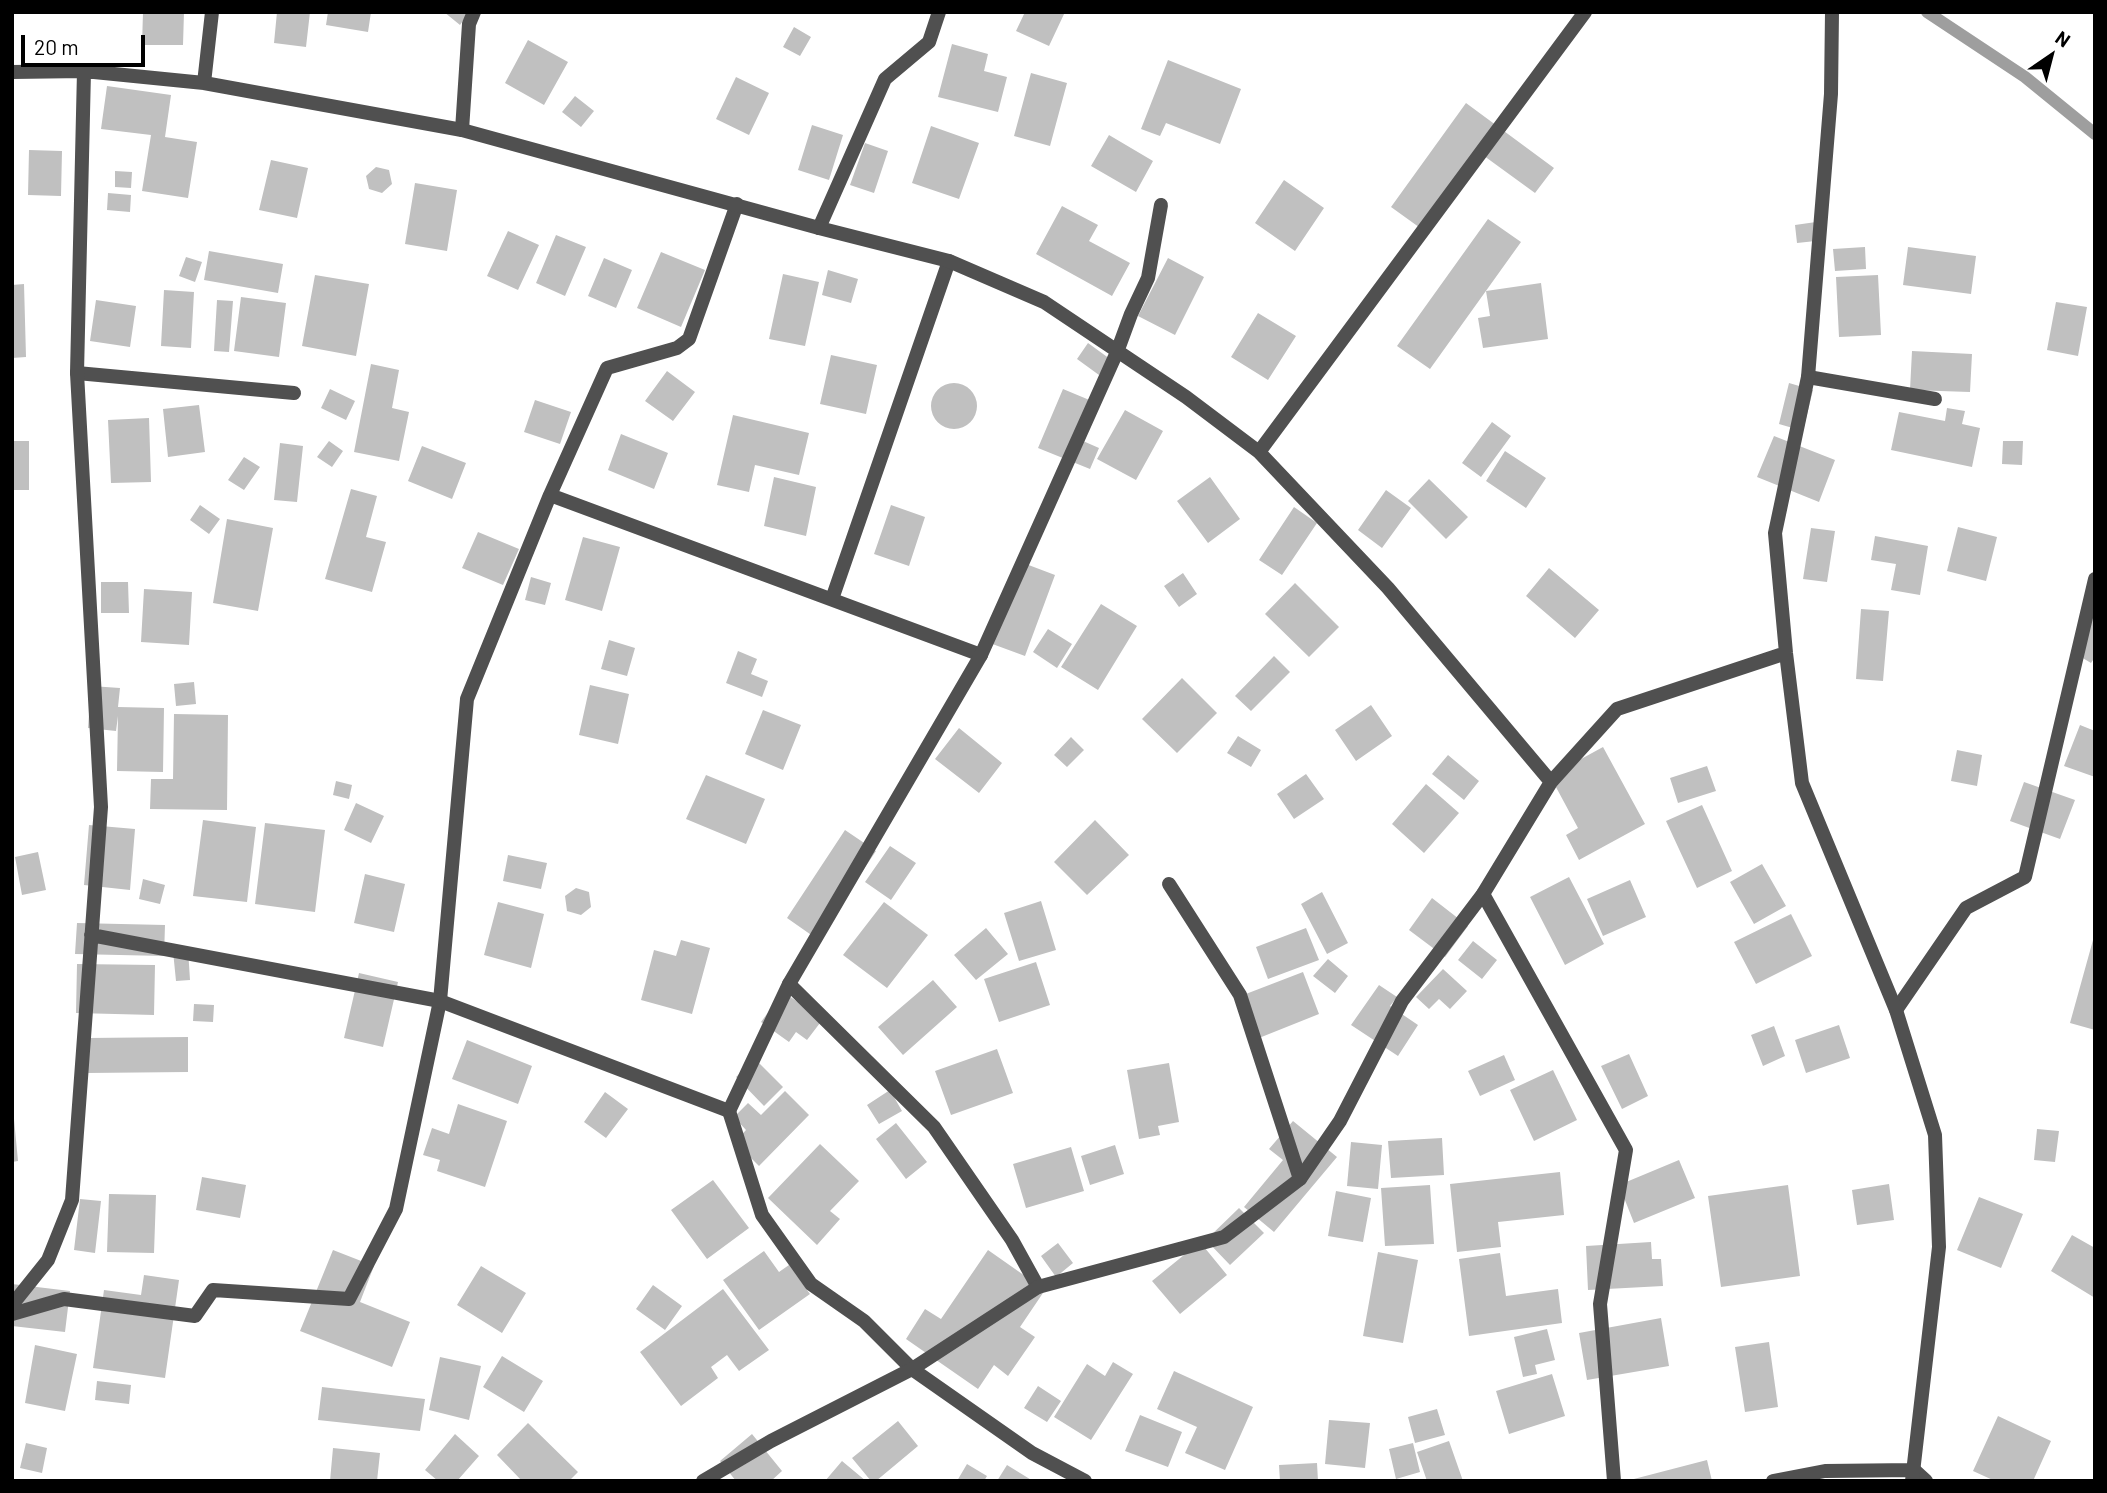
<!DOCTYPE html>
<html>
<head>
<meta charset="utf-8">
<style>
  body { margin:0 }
  #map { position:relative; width:2107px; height:1493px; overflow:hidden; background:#fff; font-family:Barlow,sans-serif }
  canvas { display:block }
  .frame { position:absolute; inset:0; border:14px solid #000; pointer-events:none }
  .north { position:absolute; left:2016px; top:21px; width:70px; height:70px; -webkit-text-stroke:5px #fff; paint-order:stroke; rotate:35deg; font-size:19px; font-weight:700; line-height:28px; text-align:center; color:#000 }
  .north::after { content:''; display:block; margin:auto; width:24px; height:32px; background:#000; clip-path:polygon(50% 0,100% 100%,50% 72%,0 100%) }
  .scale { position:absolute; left:21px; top:35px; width:124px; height:32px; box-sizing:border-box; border:4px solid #000; border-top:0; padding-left:9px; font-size:21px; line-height:24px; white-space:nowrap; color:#000; -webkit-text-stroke:5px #fff; paint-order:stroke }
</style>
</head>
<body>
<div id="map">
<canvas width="2107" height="1493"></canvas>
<div class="frame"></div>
<div class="north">N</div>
<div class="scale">20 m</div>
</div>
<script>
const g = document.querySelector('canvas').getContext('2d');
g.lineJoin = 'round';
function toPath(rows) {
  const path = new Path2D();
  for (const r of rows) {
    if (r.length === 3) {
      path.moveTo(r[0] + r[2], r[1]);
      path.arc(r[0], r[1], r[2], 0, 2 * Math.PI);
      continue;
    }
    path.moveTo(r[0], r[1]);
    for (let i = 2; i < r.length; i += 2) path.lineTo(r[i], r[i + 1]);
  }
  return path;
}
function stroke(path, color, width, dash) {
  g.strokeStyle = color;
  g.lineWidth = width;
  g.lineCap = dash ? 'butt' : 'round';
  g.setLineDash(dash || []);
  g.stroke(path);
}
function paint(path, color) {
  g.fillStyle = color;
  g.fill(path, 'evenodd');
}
const stream = toPath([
  [1927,12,2025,77,2095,134]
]);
const building = toPath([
  [143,12,184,12,183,45,142,45],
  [277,12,310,12,306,47,274,43],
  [328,12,371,12,368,32,326,25],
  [444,12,469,12,460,25],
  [1025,12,1065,12,1049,46,1016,31],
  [794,27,811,37,800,56,783,47],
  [528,40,568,62,544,105,505,83],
  [952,44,988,54,984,71,1007,77,998,112,938,97],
  [1168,60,1241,89,1220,144,1166,123,1160,136,1141,129],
  [1031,73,1067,83,1050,146,1014,136],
  [736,77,769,93,749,135,716,119],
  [107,86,171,95,165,137,197,142,188,198,142,191,151,135,101,129],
  [575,96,594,111,581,127,562,112],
  [1466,103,1554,168,1535,193,1480,153,1423,230,1391,207],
  [812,125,843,135,829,180,798,170],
  [931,126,979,143,959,199,912,183],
  [1109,135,1153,161,1136,192,1091,166],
  [865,143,888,151,874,193,850,185],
  [29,150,62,151,61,196,28,195],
  [271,160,308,168,297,218,259,210],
  [376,167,389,170,392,184,382,193,369,189,366,176],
  [115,171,132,172,131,188,115,187],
  [1284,180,1324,208,1295,251,1255,223],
  [415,183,457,190,447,251,405,244],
  [108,193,131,195,130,212,107,210],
  [1062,206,1098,225,1089,241,1130,263,1112,296,1036,254],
  [1488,219,1521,242,1430,369,1397,346],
  [1823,221,1825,240,1797,243,1795,225],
  [508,231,539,245,518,290,487,276],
  [556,235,586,247,565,296,536,283],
  [1865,247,1866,269,1835,271,1833,249],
  [1908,247,1976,256,1971,294,1903,285],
  [209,251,283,264,278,293,204,280],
  [661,252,705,270,681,327,637,308],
  [186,257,202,262,195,282,179,276],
  [604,258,632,270,616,308,588,296],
  [1168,258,1204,277,1175,335,1138,316],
  [828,270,858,279,851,303,822,295],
  [783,274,819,282,805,346,769,339],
  [315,275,369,284,356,356,302,346],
  [1878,275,1881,335,1839,337,1836,277],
  [1541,283,1548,339,1483,348,1478,318,1490,316,1486,291],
  [24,284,26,357,12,358,12,285],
  [164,290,194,292,191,348,161,346],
  [241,297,286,303,279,357,234,351],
  [96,300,136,306,130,347,90,341],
  [217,300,233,301,229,352,214,351],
  [2056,302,2087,307,2078,356,2047,350],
  [1258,313,1296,336,1268,380,1231,357],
  [1088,343,1110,359,1099,375,1077,359],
  [1912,351,1972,354,1970,392,1910,390],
  [831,355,877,365,866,414,820,404],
  [371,364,399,370,392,408,409,412,399,461,354,452],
  [667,371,695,392,673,421,645,401],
  [1789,383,1813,390,1803,431,1779,424],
  [954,406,23],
  [330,389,355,401,346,420,321,408],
  [1063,389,1099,404,1083,441,1099,448,1090,469,1038,448],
  [535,400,571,412,560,444,524,432],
  [199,405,205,452,168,457,163,409],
  [1947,408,1965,411,1962,424,1980,428,1972,467,1891,450,1899,412,1945,421],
  [1125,410,1163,431,1136,480,1097,459],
  [733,415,809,433,799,475,755,465,749,492,717,485],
  [149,418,151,482,111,483,108,420],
  [1492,422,1511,436,1481,477,1462,463],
  [621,434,668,453,654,489,608,470],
  [1774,436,1835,460,1819,502,1757,477],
  [12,441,29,441,29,490,12,490],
  [329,441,343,451,332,467,317,457],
  [2003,441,2023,441,2022,465,2002,464],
  [280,443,303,446,297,502,274,500],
  [422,446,466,463,452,499,408,481],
  [1505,451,1546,478,1526,508,1486,481],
  [244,457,260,467,244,490,228,480],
  [774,477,816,487,806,536,764,526],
  [1210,477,1240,519,1208,543,1177,501],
  [1429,479,1468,517,1446,539,1408,501],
  [351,489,377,496,366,537,386,542,372,592,325,579],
  [1386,490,1411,508,1382,548,1358,530],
  [200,505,220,519,209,534,190,520],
  [891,505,925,517,909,566,874,554],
  [1294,507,1317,523,1282,575,1259,560],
  [227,519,273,528,258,611,213,603],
  [1958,527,1997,537,1986,581,1947,571],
  [1811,528,1835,531,1827,582,1803,579],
  [478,532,519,549,503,585,462,568],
  [1875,536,1928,546,1920,595,1891,590,1896,564,1871,560],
  [583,537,620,547,602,611,565,600],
  [1018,561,1055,575,1025,656,987,642],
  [1549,568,1599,610,1575,638,1526,596],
  [1183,573,1197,594,1179,607,1164,586],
  [531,577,551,583,545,605,525,600],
  [101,582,128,582,129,613,101,613],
  [1295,583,1339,627,1309,657,1265,614],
  [144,589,192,592,189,645,141,642],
  [1101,604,1137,626,1098,690,1061,667],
  [1861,609,1889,611,1883,681,1856,679],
  [2095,612,2095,657,2091,663,2071,651],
  [1048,629,1072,644,1057,668,1033,652],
  [609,640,635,648,627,676,601,669],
  [738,651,757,659,751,674,768,681,762,697,726,683],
  [1274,656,1290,672,1251,711,1235,696],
  [1182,678,1217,713,1177,753,1142,719],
  [194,682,196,704,176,706,174,684],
  [590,685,629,694,618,744,579,735],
  [91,686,120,688,118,707,164,708,163,772,117,771,118,716,116,731,88,728],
  [1371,705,1392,736,1356,761,1335,730],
  [763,710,801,725,783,770,745,754],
  [174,714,228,715,227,810,150,809,151,779,173,779],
  [2080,725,2095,731,2095,777,2064,766],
  [959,728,1002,763,979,793,935,759],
  [1238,736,1261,750,1251,767,1227,753],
  [1071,737,1084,750,1067,767,1054,755],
  [1603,747,1645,824,1579,860,1566,835,1578,828,1550,776],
  [1957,750,1982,755,1977,786,1951,781],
  [1448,755,1479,781,1464,800,1432,774],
  [1707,766,1716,791,1678,803,1670,778],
  [1306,774,1324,799,1294,819,1277,794],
  [706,775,765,799,746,844,686,819],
  [336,781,352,785,349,799,333,795],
  [2024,782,2075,800,2060,839,2010,821],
  [1426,784,1459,813,1424,853,1392,824],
  [356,803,384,816,371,843,344,830],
  [1702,805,1732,871,1697,888,1666,821],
  [203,820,256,827,247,902,193,896],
  [1095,820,1129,855,1087,895,1054,862],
  [265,823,325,830,315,912,255,904],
  [89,825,135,829,130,890,84,885],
  [845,830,876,851,817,939,787,918],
  [890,846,916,863,891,900,865,882],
  [38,852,46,890,22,895,15,857],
  [508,855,547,863,541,889,503,881],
  [1762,864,1786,906,1754,924,1730,882],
  [365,874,405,884,394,932,354,923],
  [1569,877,1604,944,1565,965,1530,897],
  [143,879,165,885,160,904,139,899],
  [1630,880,1646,917,1603,936,1587,899],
  [576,888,589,892,591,907,581,915,567,911,565,896],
  [1322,892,1348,943,1327,954,1301,904],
  [1432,898,1468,926,1445,957,1409,930],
  [1041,901,1056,950,1019,961,1004,913],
  [498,902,544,914,531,968,484,955],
  [884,902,928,935,887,988,843,955],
  [1791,914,1812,956,1756,984,1734,942],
  [77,923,165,925,164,956,75,954],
  [986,928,1008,954,976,980,954,955],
  [1306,928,1319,960,1268,979,1256,947],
  [681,940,710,948,692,1014,641,1000,654,950,676,956],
  [2093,940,2095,941,2095,1030,2070,1023],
  [1473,941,1497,960,1482,979,1458,960],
  [188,949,190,980,176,981,173,951],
  [1328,959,1348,976,1335,993,1313,976],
  [1036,962,1050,1005,999,1022,984,979],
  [77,964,155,965,154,1015,76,1013],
  [1443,969,1467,991,1450,1009,1439,999,1429,1009,1416,997],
  [1303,972,1319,1014,1254,1040,1238,997],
  [359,973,398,982,383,1047,344,1038],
  [933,980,957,1007,903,1055,878,1027],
  [1379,985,1397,997,1390,1006,1418,1025,1398,1056,1351,1025],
  [783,992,823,1019,807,1040,796,1032,789,1042,761,1022],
  [194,1004,214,1005,213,1022,193,1021],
  [1839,1025,1850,1058,1806,1073,1795,1040],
  [1774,1026,1785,1056,1763,1066,1751,1035],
  [188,1037,188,1072,87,1073,87,1038],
  [467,1040,532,1066,518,1104,452,1079],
  [997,1049,1013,1093,951,1115,935,1071],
  [1629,1054,1648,1096,1622,1109,1601,1066],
  [1504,1055,1515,1080,1480,1096,1468,1071],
  [755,1059,783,1087,764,1106,736,1077],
  [1169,1063,1179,1122,1158,1126,1160,1135,1139,1139,1127,1070],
  [1553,1070,1577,1120,1534,1141,1510,1090],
  [890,1090,902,1111,879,1124,867,1105],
  [785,1091,809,1115,759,1166,735,1142,746,1130,734,1117,748,1103,761,1115],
  [605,1092,628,1109,606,1138,584,1122],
  [458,1104,507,1121,485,1187,437,1171,440,1160,423,1155,432,1128,449,1134],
  [12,1119,14,1119,18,1161,12,1162],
  [1293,1121,1337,1157,1274,1232,1244,1207,1283,1160,1269,1149],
  [896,1123,927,1162,906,1179,876,1139],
  [2037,1129,2059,1131,2055,1162,2034,1160],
  [1442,1138,1444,1175,1391,1178,1388,1141],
  [1351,1142,1382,1145,1378,1189,1347,1186],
  [820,1144,859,1181,830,1211,840,1219,817,1245,768,1198],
  [1115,1145,1124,1174,1090,1185,1081,1156],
  [1071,1147,1084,1191,1026,1208,1013,1164],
  [1679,1160,1695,1198,1634,1223,1619,1185],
  [1560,1172,1564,1215,1498,1222,1501,1247,1457,1252,1450,1184],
  [202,1177,246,1185,240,1218,196,1210],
  [713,1180,749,1228,707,1259,671,1210],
  [1889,1184,1894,1220,1857,1225,1852,1190],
  [1430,1185,1434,1244,1385,1246,1381,1188],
  [1788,1185,1800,1276,1721,1287,1708,1196],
  [1336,1191,1371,1198,1363,1242,1328,1236],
  [109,1194,156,1195,154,1253,107,1252],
  [1979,1197,2023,1214,2001,1268,1957,1250],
  [80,1199,101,1201,95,1253,74,1250],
  [1239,1208,1264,1233,1230,1265,1206,1240],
  [2072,1235,2095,1248,2095,1298,2051,1271],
  [1200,1242,1227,1275,1180,1314,1152,1281],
  [1651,1242,1652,1259,1661,1259,1663,1286,1588,1290,1586,1246],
  [1058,1243,1073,1263,1056,1277,1041,1256],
  [333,1250,374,1266,360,1302,410,1322,392,1367,300,1331],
  [988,1250,1045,1290,1020,1327,1035,1337,1008,1376,994,1365,978,1389,906,1339,925,1309,941,1319],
  [764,1251,779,1272,789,1265,810,1294,759,1330,723,1280],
  [1378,1252,1418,1260,1403,1343,1363,1336],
  [1500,1253,1506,1296,1558,1289,1562,1323,1469,1336,1459,1259],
  [481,1266,526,1293,502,1333,457,1305],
  [144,1275,179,1280,165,1378,93,1368,104,1290,141,1295],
  [12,1284,70,1291,65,1332,12,1326],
  [653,1285,682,1306,665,1330,636,1309],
  [723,1289,769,1350,739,1371,727,1355,711,1367,718,1378,681,1406,640,1352],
  [1661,1318,1669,1366,1587,1380,1579,1333],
  [1547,1329,1555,1360,1535,1365,1537,1374,1523,1377,1514,1337],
  [1769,1342,1778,1407,1745,1412,1735,1347],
  [35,1345,77,1354,65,1411,25,1403],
  [502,1356,543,1381,524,1412,483,1387],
  [440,1357,481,1366,469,1420,429,1410],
  [1113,1362,1133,1374,1091,1440,1054,1417,1087,1364,1105,1376],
  [1174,1371,1253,1407,1225,1470,1185,1453,1197,1427,1157,1409],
  [1552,1374,1565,1416,1509,1434,1496,1391],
  [97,1381,131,1385,129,1404,95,1400],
  [1038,1386,1061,1401,1047,1422,1024,1408],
  [322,1387,425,1399,420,1431,318,1420],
  [1437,1409,1445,1435,1415,1443,1408,1417],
  [1140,1415,1182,1432,1168,1467,1125,1451],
  [1998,1416,2051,1441,2033,1481,1995,1481,1973,1471],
  [1329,1420,1370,1423,1365,1468,1325,1464],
  [898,1421,918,1446,876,1481,871,1481,852,1458],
  [528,1423,578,1472,569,1481,522,1481,497,1455],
  [455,1434,479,1456,457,1481,438,1481,425,1470],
  [752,1434,782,1471,771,1481,736,1481,720,1461],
  [1449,1441,1463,1481,1427,1481,1417,1452],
  [26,1443,47,1448,42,1473,20,1468],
  [1413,1443,1420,1472,1396,1479,1389,1449],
  [333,1448,380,1453,377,1481,330,1481],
  [1707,1460,1712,1481,1630,1481,1630,1480],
  [842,1461,866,1481,825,1481],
  [1317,1463,1318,1481,1280,1481,1279,1465],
  [967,1464,987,1476,984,1481,957,1481],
  [1007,1465,1033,1481,997,1481]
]);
const lane = toPath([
  [462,130,469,24,474,12],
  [819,228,885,79,929,42,939,12],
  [77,373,294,393],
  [1808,377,1935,399],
  [550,495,981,655],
  [832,599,949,261],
  [1169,884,1240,995,1300,1179],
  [1483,894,1626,1150,1600,1304,1614,1481],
  [789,984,934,1127,1012,1240,1038,1287],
  [1896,1010,1966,908,2025,877,2095,579],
  [729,1111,762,1215,811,1284,864,1321,912,1369],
  [12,1314,64,1299,195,1316,213,1290,349,1299,396,1209,440,1001,467,699,550,495,607,368,677,348,689,339,737,204],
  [1914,1470,1926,1481]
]);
const street = toPath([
  [1832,12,1831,94,1808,377,1775,533,1786,653,1802,783,1896,1010,1935,1135,1939,1247,1912,1481],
  [12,72,84,71,204,83,462,130,819,228,949,261,1044,302,1186,397,1259,452,1388,588,1551,782],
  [204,83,212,12],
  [1259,452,1585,12],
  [91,935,440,1001,729,1111,789,984,981,655,1117,352,1131,314,1148,278,1161,205],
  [12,1305,48,1260,72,1200,101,807,77,373,84,71],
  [912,1369,1032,1453,1085,1481],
  [703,1481,771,1441,912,1369,1038,1287,1224,1237,1300,1179,1340,1121,1402,1001,1483,894,1551,782,1617,709,1786,653],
  [1773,1481,1825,1471,1914,1470]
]);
stroke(stream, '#9e9e9e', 12);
paint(building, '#c0c0c0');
stroke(lane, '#505050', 14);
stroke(street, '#505050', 14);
</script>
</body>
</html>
